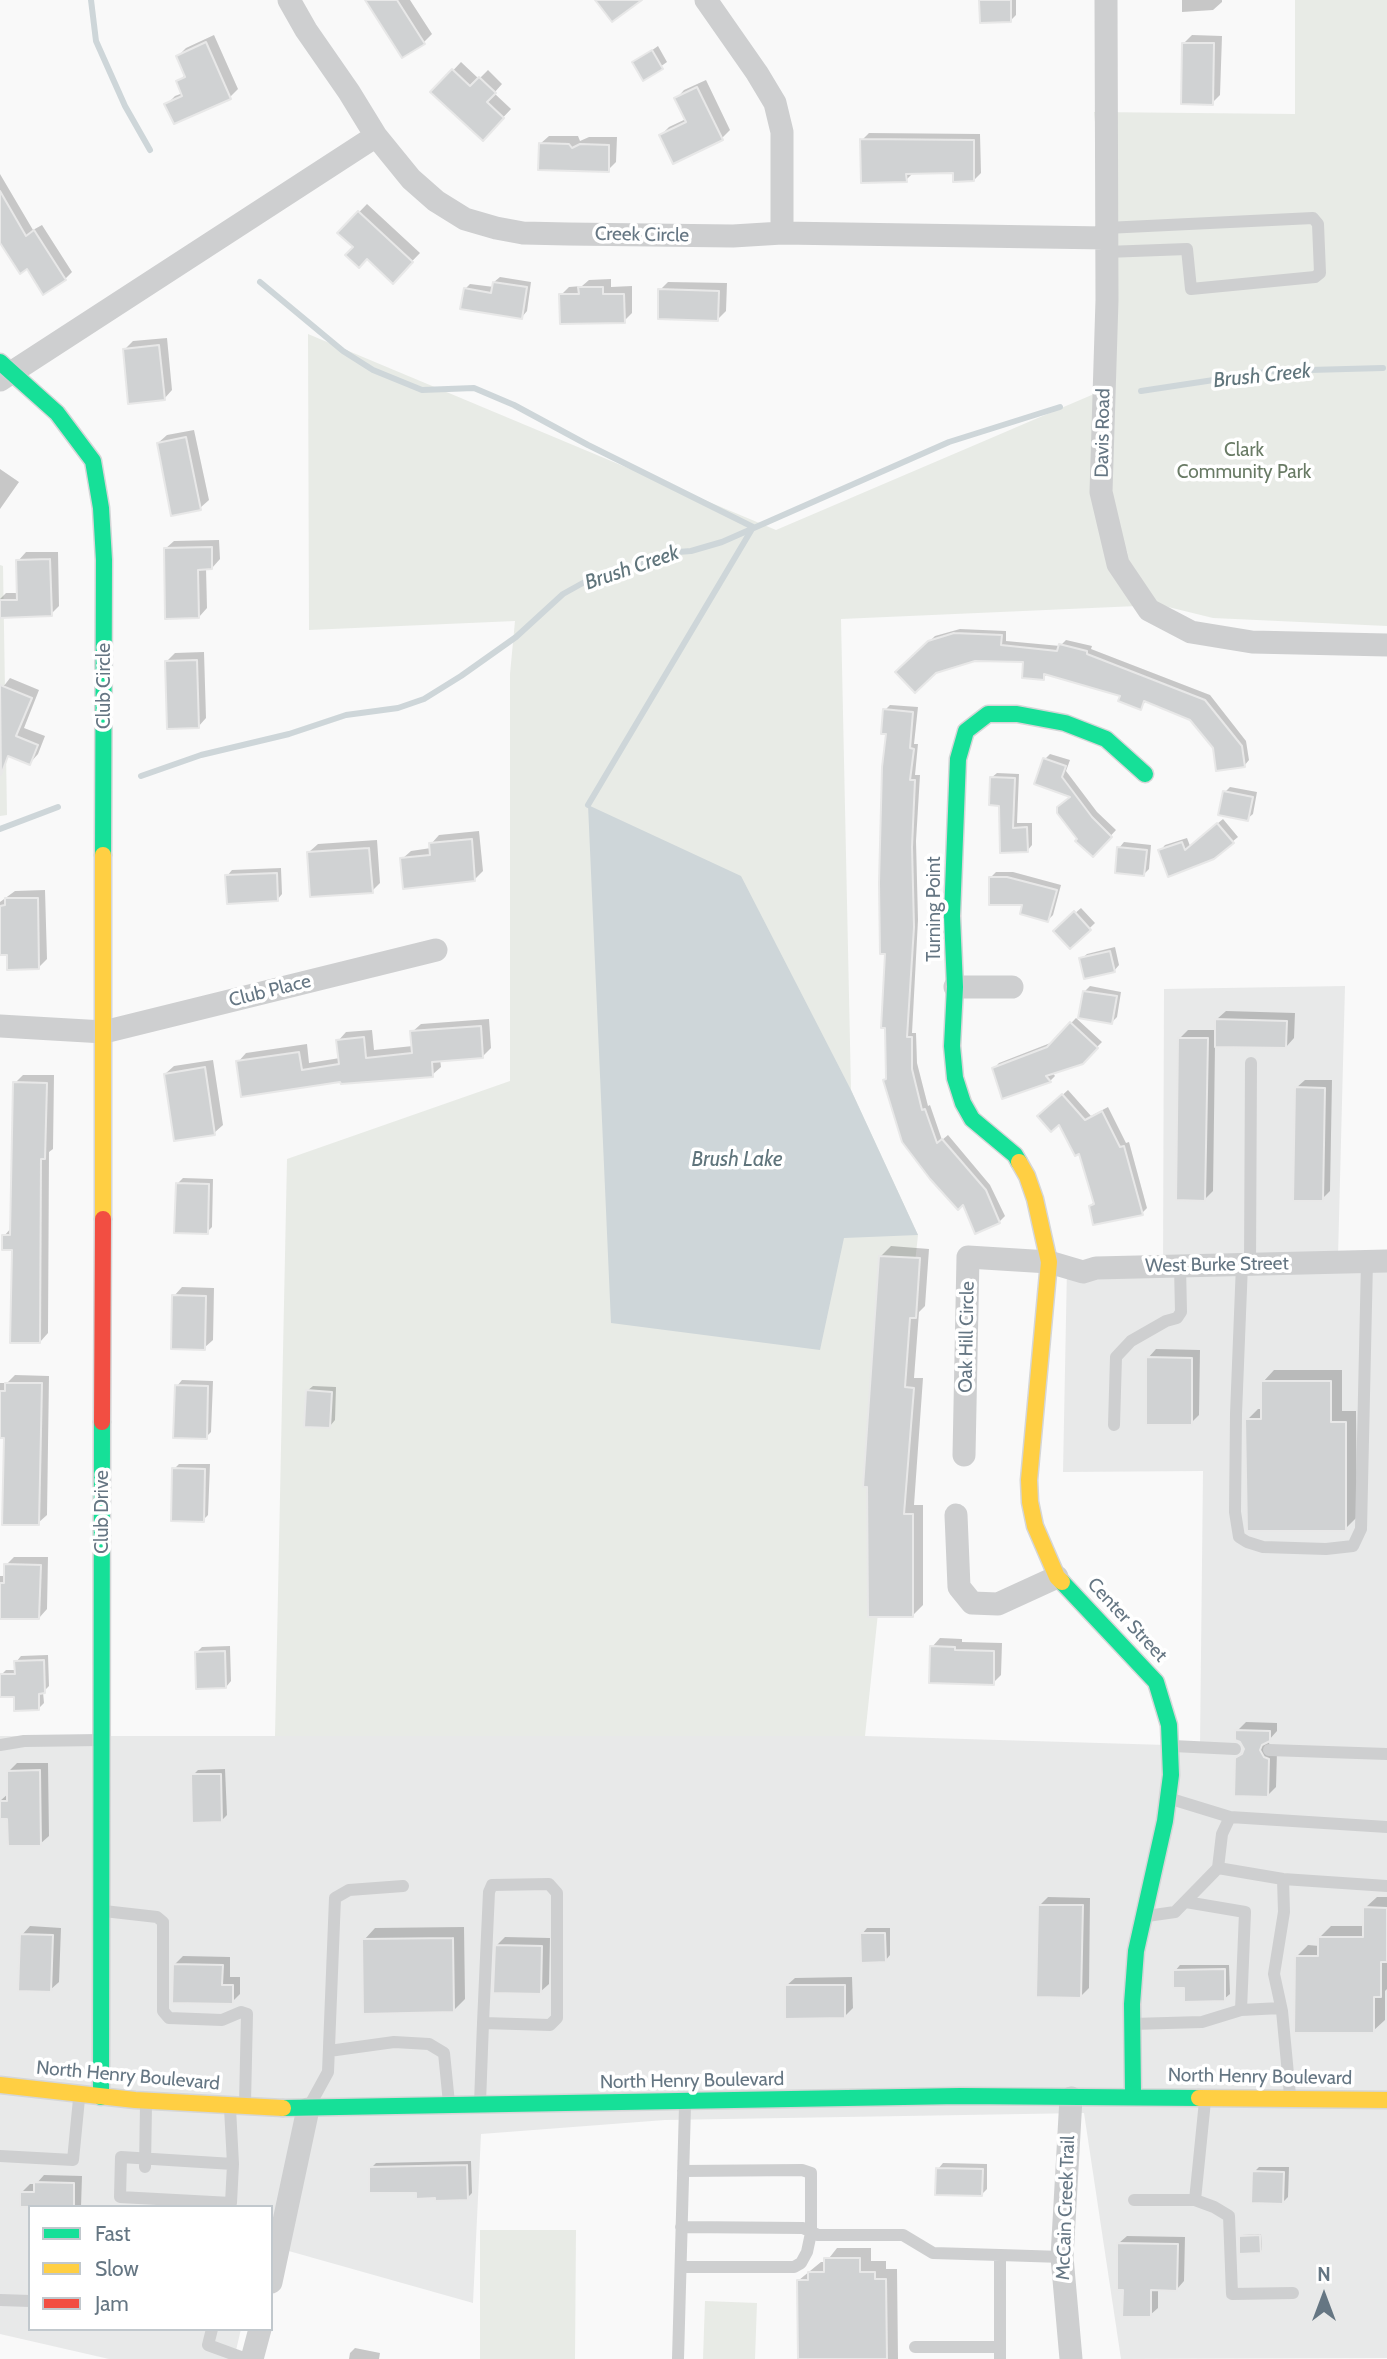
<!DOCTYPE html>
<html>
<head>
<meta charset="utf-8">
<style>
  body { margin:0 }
  #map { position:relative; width:1387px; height:2359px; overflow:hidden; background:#f9f9f9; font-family:Cabin,sans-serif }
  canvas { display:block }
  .legend { position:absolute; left:28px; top:2205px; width:245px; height:126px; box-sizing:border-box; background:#fff; border:2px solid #c1c8cd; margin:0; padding:9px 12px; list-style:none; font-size:21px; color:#657683 }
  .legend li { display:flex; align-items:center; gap:14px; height:35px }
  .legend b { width:35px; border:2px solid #c1c8cd }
  .north { position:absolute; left:1289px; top:2261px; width:70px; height:70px; -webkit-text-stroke:5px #fff; paint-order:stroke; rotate:0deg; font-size:19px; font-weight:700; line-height:28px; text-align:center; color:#657683 }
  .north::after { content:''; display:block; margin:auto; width:24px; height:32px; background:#657683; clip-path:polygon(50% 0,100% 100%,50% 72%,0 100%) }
</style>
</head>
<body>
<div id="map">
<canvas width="1387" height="2359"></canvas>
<ul class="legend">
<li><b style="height:9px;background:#16e098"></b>Fast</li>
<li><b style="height:9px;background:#ffcf43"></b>Slow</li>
<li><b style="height:9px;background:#f24e42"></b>Jam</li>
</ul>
<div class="north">N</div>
</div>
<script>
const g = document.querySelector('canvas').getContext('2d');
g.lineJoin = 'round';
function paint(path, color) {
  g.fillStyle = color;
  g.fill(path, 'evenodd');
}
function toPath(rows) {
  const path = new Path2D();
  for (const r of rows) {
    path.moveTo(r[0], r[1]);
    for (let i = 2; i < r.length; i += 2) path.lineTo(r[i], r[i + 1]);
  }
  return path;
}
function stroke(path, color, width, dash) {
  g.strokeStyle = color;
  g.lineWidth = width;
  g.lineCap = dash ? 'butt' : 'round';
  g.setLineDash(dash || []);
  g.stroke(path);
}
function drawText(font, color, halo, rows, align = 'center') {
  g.font = font + ' Cabin,sans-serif';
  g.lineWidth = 7;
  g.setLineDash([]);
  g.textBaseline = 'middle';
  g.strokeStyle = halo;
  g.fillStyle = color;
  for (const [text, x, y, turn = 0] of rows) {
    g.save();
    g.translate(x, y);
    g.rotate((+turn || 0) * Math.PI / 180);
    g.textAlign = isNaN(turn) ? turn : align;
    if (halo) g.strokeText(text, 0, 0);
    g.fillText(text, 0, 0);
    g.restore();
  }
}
const built = toPath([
  [1345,986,1338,1257,1387,1259,1387,2358,1121,2359,1084,2113,665,2120,481,2134,473,2303,271,2246,271,2207,30,2207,30,2329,241,2329,234,2359,109,2359,0,2334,0,1736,865,1736,1200,1746,1203,1471,1063,1472,1067,1267,1163,1267,1164,989]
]);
const green = toPath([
  [1295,0,1387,0,1387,626,1213,618,1160,605,841,619,851,1090,918,1235,865,1736,275,1736,287,1159,510,1081,510,674,515,621,309,630,308,334,776,530,1094,394,1094,501,1128,554,1101,492,1106,238,1094,112,1295,114],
  [0,565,3,566,7,815,0,816],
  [480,2230,576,2230,575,2359,480,2359],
  [705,2301,757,2303,755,2359,703,2359]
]);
const water = toPath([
  [588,805,741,876,851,1090,918,1235,844,1238,820,1350,611,1323]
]);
const shadow = toPath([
  [367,0,410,0,432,34,424,42,403,56],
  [981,0,1016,0,1016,15,1011,20],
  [1182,0,1222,0,1222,2,1213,10,1182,12],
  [214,35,238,89,230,97,166,105,175,96,183,93,178,82,186,74,178,56,186,48],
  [1192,35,1222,36,1220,95,1212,103,1184,43],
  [658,46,667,62,643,79,634,63],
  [461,62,479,79,488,70,502,84,494,93,511,109,483,139,433,92],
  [706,80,730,130,722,138,661,135,669,127,686,119,676,99,684,90],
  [869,133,980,134,981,173,974,180,954,171,914,172,906,180,862,140],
  [549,136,578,136,580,141,589,137,617,137,616,162,608,170,540,144],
  [0,174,33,230,42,225,72,272,65,279,27,267,0,240],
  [367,204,420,253,393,281,339,233],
  [500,277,531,282,527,311,522,317,465,289,470,284,494,287,494,282],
  [611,279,611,287,632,286,632,313,624,321,561,295,569,287,582,286,589,280],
  [668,282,727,283,726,311,718,319,660,290],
  [167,338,172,390,164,399,124,350,133,341],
  [194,430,209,500,200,508,158,443,167,435],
  [0,469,19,482,0,509],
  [219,540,220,559,212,568,206,568,207,608,199,617,165,549,174,541],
  [26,552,58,552,59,606,51,614,0,616,0,599,6,593,19,593,18,561],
  [960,629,1006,631,1006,641,1060,646,1066,640,1092,646,1091,649,1210,695,1246,741,1249,760,1244,766,1214,748,1191,719,1147,700,1140,708,1122,695,1048,673,1043,678,1025,661,974,659,898,672,935,636],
  [204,652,206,718,198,727,167,661,175,653],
  [10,678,39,690,24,728,45,736,38,754,30,763,0,741,0,691],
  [890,705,918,707,914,744,918,744,915,775,920,775,916,841,918,920,912,1033,916,1033,917,1063,928,1106,930,1105,942,1140,948,1135,990,1185,1005,1216,999,1222,963,1202,888,1077,888,732,885,710],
  [1050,754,1070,760,1066,771,1097,812,1116,830,1093,855,1072,796,1045,759],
  [997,773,1019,774,1017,823,1032,823,1032,845,1027,851,1002,851,1001,804,991,778],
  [1230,787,1257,792,1253,814,1247,819,1225,792],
  [1223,819,1238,837,1214,857,1160,851,1165,845,1187,838,1190,846],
  [479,831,483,871,475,879,402,859,411,851,431,848,431,844,439,835],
  [377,840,380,883,372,891,309,852,318,844],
  [1124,842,1151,845,1149,869,1144,874,1119,848],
  [281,868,282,894,277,900,227,876,232,870],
  [996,872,1013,872,1061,885,1053,915,1048,920,991,877],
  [45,890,47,959,38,968,9,953,0,954,0,902,15,891],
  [1081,908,1095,923,1070,947,1055,931],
  [1115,947,1119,965,1114,971,1081,959,1087,954],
  [1090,986,1121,992,1117,1017,1112,1022,1085,991],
  [1226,1011,1295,1013,1294,1038,1286,1047,1215,1045,1213,1191,1205,1199,1180,1038,1188,1030,1217,1030,1217,1019],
  [1076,1018,1102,1042,1082,1062,1052,1072,1055,1076,1050,1081,1003,1096,994,1068,999,1063,1053,1042],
  [489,1019,491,1048,483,1056,440,1059,441,1067,432,1075,342,1082,238,1062,246,1053,307,1044,309,1063,340,1058,338,1041,346,1032,372,1030,374,1050,413,1046,412,1032,421,1024],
  [213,1060,223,1125,214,1133,165,1074,174,1066],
  [23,1075,54,1075,53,1149,49,1152,48,1333,40,1342,14,1249,4,1236,12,1227,15,1083],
  [1305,1080,1332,1080,1330,1191,1322,1199,1296,1088],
  [1068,1090,1091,1116,1108,1107,1126,1143,1129,1142,1147,1208,1142,1213,1090,1206,1095,1201,1080,1152,1060,1122,1039,1116],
  [183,1178,213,1179,212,1227,207,1232,177,1184],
  [891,1246,929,1249,925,1306,919,1312,914,1378,923,1378,914,1505,923,1505,923,1605,913,1615,881,1256],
  [182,1287,214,1288,213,1340,204,1348,174,1296],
  [1156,1349,1200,1350,1199,1415,1191,1423,1148,1358],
  [1274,1370,1342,1370,1342,1411,1356,1411,1357,1517,1345,1529,1247,1420,1258,1409,1263,1409,1263,1382],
  [15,1375,49,1376,47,1515,38,1523,5,1436,0,1436,0,1383,7,1383],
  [182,1380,213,1381,211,1432,206,1437,177,1386],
  [313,1386,336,1387,335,1420,330,1426,307,1391],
  [179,1464,210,1464,208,1515,203,1520,174,1469],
  [14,1557,48,1557,47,1609,39,1618,0,1617,0,1576,6,1576,6,1565],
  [940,1638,962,1639,962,1642,1002,1643,1001,1675,993,1683,932,1647],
  [230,1646,231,1681,226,1687,197,1652,202,1647],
  [48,1655,49,1686,43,1692,44,1703,38,1709,16,1695,1,1675,6,1670,16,1670,16,1662,21,1656],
  [1246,1722,1277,1723,1277,1731,1268,1741,1272,1749,1277,1751,1276,1787,1268,1795,1237,1758,1245,1750,1237,1731],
  [17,1763,48,1763,49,1836,40,1844,9,1817,0,1817,0,1801,9,1793,8,1772],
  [225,1769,227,1815,221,1821,193,1775,198,1770],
  [1048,1897,1090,1898,1089,1988,1081,1996,1040,1905],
  [1377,1897,1387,1897,1387,1989,1385,1991,1385,2020,1373,2031,1296,1957,1308,1945,1319,1946,1319,1938,1331,1926,1365,1926,1365,1908],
  [30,1926,61,1928,59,1982,50,1990,22,1935],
  [464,1927,465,1999,453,2011,364,1940,375,1928],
  [867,1928,890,1928,890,1955,885,1961,862,1934],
  [505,1937,550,1938,549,1984,540,1992,497,1945],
  [183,1956,230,1957,230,1977,240,1977,240,1994,232,2002,174,1965],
  [1180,1965,1229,1965,1230,1994,1224,1999,1186,1986,1175,1971],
  [852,1977,853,2008,845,2016,786,1986,795,1978],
  [471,2161,472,2193,467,2198,436,2197,418,2191,371,2168,376,2163],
  [943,2163,987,2164,987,2189,982,2194,938,2169],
  [1259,2167,1289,2167,1288,2197,1283,2202,1254,2172],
  [44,2175,82,2176,81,2207,21,2207,22,2192,30,2184,36,2184],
  [1261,2234,1262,2250,1260,2252,1240,2237,1242,2235],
  [1127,2236,1185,2237,1184,2281,1177,2289,1158,2289,1158,2308,1150,2315,1125,2288,1119,2243],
  [837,2248,871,2248,871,2261,886,2261,886,2269,897,2269,898,2359,800,2359,799,2280,821,2262,826,2262],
  [355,2348,380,2353,379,2359,349,2359,350,2353]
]);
const stream = toPath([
  [91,0,96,41,125,106,150,150],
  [260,282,343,351,373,370,422,390,474,388,514,405,588,445,753,527],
  [1141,391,1273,371,1383,368],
  [141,776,201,755,289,734,346,715,398,708,424,699,461,676,516,637,563,594,590,579,629,568,665,553,691,551,722,542,949,442,1060,407],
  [588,805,752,529],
  [0,829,58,807]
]);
const building = toPath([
  [365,0,397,0,425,44,402,58,365,0],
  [595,0,642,0,612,22,595,0],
  [979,0,1011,0,1011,22,980,23,979,0],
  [206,42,231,99,174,124,164,104,182,96,176,81,185,77,176,56,206,42],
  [1182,43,1214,43,1213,105,1181,104,1182,43],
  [652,50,663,69,643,81,632,62,652,50],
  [452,69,470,86,479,77,496,93,487,102,504,118,483,141,430,92,452,69],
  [697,87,723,140,673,164,659,135,686,122,674,98,697,87],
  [860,139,974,140,974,181,953,182,953,173,906,174,907,182,861,183,860,139],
  [539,143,569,144,572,148,580,144,609,145,609,172,538,170,539,143],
  [0,191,26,236,34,230,66,280,43,295,27,269,20,274,0,243,0,191],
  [358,211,413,262,393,284,367,259,359,268,345,255,353,247,337,233,358,211],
  [493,282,527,287,522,319,460,309,464,288,491,293,493,282],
  [578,287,603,287,603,294,624,294,625,323,560,324,559,294,579,294,578,287],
  [658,289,719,291,718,321,658,319,658,289],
  [159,345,165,400,128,404,123,349,159,345],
  [186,437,201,510,171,516,157,443,186,437],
  [212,547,212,569,198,570,199,618,165,619,164,548,212,547],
  [50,559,52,616,0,618,0,600,17,600,16,560,50,559],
  [954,633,1002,635,1001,645,1057,651,1059,644,1087,651,1087,654,1205,700,1242,746,1245,767,1216,771,1213,748,1190,720,1144,701,1141,710,1118,701,1120,696,1044,674,1044,680,1022,678,1023,662,975,661,936,673,915,693,895,672,928,641,954,633],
  [197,660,199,728,167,729,165,661,197,660],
  [0,685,32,698,16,736,38,745,30,765,8,756,1,775,0,685],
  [883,709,913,712,910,748,914,749,910,780,915,780,912,847,914,927,907,1037,912,1037,912,1069,922,1110,925,1109,937,1143,942,1139,986,1190,1000,1223,975,1234,963,1205,958,1210,930,1179,902,1142,883,1080,886,1079,885,1028,881,1028,885,954,880,954,879,883,882,767,886,734,881,734,883,709],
  [1043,758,1066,766,1062,777,1092,817,1112,837,1093,857,1075,841,1077,839,1057,813,1057,807,1070,797,1034,784,1043,758],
  [990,777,1015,778,1013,828,1027,827,1028,852,1000,853,999,806,989,805,990,777],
  [1223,791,1253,797,1248,821,1218,815,1223,791],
  [1217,823,1234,843,1214,859,1168,877,1158,850,1182,842,1185,850,1217,823],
  [472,839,475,881,403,889,400,858,430,855,429,843,472,839],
  [1117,847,1147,850,1144,876,1115,873,1117,847],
  [369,848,373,893,310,897,307,852,369,848],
  [277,873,278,901,227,904,225,875,277,873],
  [989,877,1007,877,1057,890,1048,922,1020,914,1022,905,989,905,989,877],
  [5,898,38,898,39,969,7,970,7,955,0,955,0,906,5,905,5,898],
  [1074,911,1091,930,1070,949,1053,931,1074,911],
  [1110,951,1115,972,1084,979,1079,958,1110,951],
  [1083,991,1117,996,1112,1024,1078,1018,1083,991],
  [1215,1019,1287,1021,1286,1048,1215,1047,1215,1019],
  [1070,1022,1098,1048,1083,1064,1046,1076,1051,1082,1002,1099,992,1068,1047,1047,1070,1022],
  [481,1026,483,1058,432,1062,433,1077,341,1084,340,1082,241,1097,236,1061,299,1052,302,1070,339,1064,336,1040,364,1037,366,1058,412,1053,410,1031,481,1026],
  [1178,1038,1208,1038,1205,1201,1176,1200,1178,1038],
  [205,1067,215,1135,174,1141,164,1074,205,1067],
  [13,1082,47,1083,45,1159,41,1159,40,1343,10,1343,12,1250,2,1250,2,1235,10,1235,13,1082],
  [1295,1087,1325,1088,1323,1201,1293,1201,1295,1087],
  [1062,1094,1085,1120,1102,1111,1120,1147,1124,1146,1143,1215,1093,1225,1089,1206,1094,1204,1079,1154,1075,1156,1059,1125,1051,1132,1037,1116,1062,1094],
  [176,1183,209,1184,208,1234,174,1233,176,1183],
  [879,1256,920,1258,916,1318,910,1318,905,1387,914,1388,904,1514,913,1514,913,1617,868,1617,867,1487,863,1487,879,1256],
  [172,1295,206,1296,205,1350,171,1349,172,1295],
  [1146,1357,1192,1358,1192,1425,1146,1425,1146,1357],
  [1261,1381,1331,1381,1331,1422,1346,1422,1346,1531,1247,1531,1245,1419,1261,1419,1261,1381],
  [5,1383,42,1383,39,1525,2,1525,4,1438,0,1438,0,1391,5,1391,5,1383],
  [175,1385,208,1386,207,1439,173,1438,175,1385],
  [306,1390,332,1392,330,1428,304,1427,306,1390],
  [172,1468,205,1469,204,1522,171,1521,172,1468],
  [4,1564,41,1565,39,1619,0,1619,0,1583,4,1583,4,1564],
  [930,1646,955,1647,955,1650,994,1651,994,1685,929,1683,930,1646],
  [225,1651,226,1688,196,1689,195,1652,225,1651],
  [44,1660,45,1693,39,1694,39,1710,14,1711,14,1697,0,1697,0,1674,15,1674,14,1661,44,1660],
  [1235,1730,1270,1731,1270,1741,1262,1745,1260,1750,1264,1757,1269,1759,1268,1797,1234,1796,1235,1758,1242,1754,1244,1749,1240,1742,1235,1740,1235,1730],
  [40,1770,41,1846,8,1846,7,1819,0,1819,0,1801,7,1801,7,1771,40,1770],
  [191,1774,221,1774,222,1822,192,1823,191,1774],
  [1038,1905,1083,1905,1081,1998,1036,1997,1038,1905],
  [1363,1907,1387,1908,1387,1962,1381,1962,1381,1997,1374,1997,1374,2033,1294,2033,1295,1956,1318,1956,1318,1937,1363,1937,1363,1907],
  [860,1933,885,1933,886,1962,861,1963,860,1933],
  [20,1934,53,1935,51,1992,18,1991,20,1934],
  [453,1938,454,2012,363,2014,362,1939,453,1938],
  [495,1945,542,1946,541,1994,493,1993,495,1945],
  [173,1964,223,1965,222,1985,233,1985,233,2004,172,2003,173,1964],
  [1225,1969,1225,2001,1184,2002,1184,1988,1173,1988,1173,1970,1225,1969],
  [785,1985,845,1985,845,2018,785,2019,785,1985],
  [467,2165,468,2200,435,2201,435,2198,416,2199,416,2193,369,2193,369,2167,467,2165],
  [936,2168,983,2169,982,2196,935,2195,936,2168],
  [1252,2171,1284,2172,1283,2204,1251,2203,1252,2171],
  [34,2182,74,2183,74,2207,20,2207,20,2192,34,2192,34,2182],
  [1260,2235,1261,2253,1239,2254,1239,2236,1260,2235],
  [1117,2243,1178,2244,1177,2291,1151,2290,1151,2317,1122,2317,1123,2290,1117,2290,1117,2243],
  [824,2258,860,2258,860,2272,875,2272,875,2279,886,2279,887,2359,798,2359,797,2280,808,2280,808,2272,824,2272,824,2258]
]);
const lane = toPath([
  [1106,228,1313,218,1318,224,1320,273,1315,277,1191,289,1187,249,1106,252],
  [1242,1264,1236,1414,1235,1512,1239,1537,1247,1542,1263,1547,1326,1549,1353,1546,1361,1529,1367,1261],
  [1250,1264,1251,1063],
  [1114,1425,1116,1357,1131,1341,1166,1321,1177,1318,1181,1312,1180,1266],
  [0,1745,24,1741,101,1740],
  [1173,1746,1235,1749],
  [1269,1750,1387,1754],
  [1168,1798,1230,1817,1387,1827],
  [1218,1868,1222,1834,1230,1817],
  [1283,1879,1284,1912,1274,1974,1282,2011,1290,2095],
  [1186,1902,1245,1912,1241,2010],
  [104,1911,157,1917,163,1922,163,2011,169,2018,222,2020,241,2012,247,2014,245,2103],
  [1147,1916,1175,1912,1218,1868,1283,1879,1387,1886],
  [1132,2024,1202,2022,1241,2010,1281,2008],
  [329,2051,394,2042,429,2044,444,2053,449,2103],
  [311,2103,328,2072,335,1898,349,1890,403,1886],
  [480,2103,483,2023,489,1892,492,1885,549,1884,557,1893,557,2018,550,2025,483,2023],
  [230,2108,233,2164],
  [0,2156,73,2160,79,2099],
  [121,2157,233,2164,231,2203,120,2197,121,2157],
  [145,2167,146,2105],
  [1134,2200,1195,2200,1205,2101],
  [1195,2200,1214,2207,1229,2216,1232,2294,1293,2293],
  [681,2227,803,2228,818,2235,903,2235,933,2253,1000,2255,1000,2359],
  [1000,2255,1062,2257],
  [681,2267,794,2267,801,2263,807,2252,811,2233,811,2173,802,2170,683,2171],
  [0,2300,30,2301],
  [212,2329,208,2345,246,2359],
  [915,2347,1000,2347],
  [678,2359,685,2106]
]);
const street = toPath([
  [289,0,306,30,349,92,376,136,411,179,436,201,465,219,496,228,523,233,568,234,733,236,782,233,1106,238],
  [706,0,757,73,775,103,782,132,782,233],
  [1106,0,1107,300,1101,492,1118,564,1149,610,1191,632,1252,642,1387,645],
  [0,380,376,136],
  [955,987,1012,987],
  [0,1026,104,1032,436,950],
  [964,1455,968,1257,1049,1262,1083,1272,1096,1268,1387,1261],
  [956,1515,959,1587,972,1603,998,1604,1057,1577],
  [271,2282,308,2109],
  [252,2359,260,2329],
  [1071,2359,1062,2257,1071,2098]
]);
const fast = toPath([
  [0,362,57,413,93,461,101,508,104,560,103,855],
  [1019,1162,1015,1155,972,1119,963,1103,955,1078,952,1046,955,987,952,916,958,759,966,731,988,714,1017,714,1065,723,1106,739,1145,774],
  [1062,1582,1156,1682,1169,1725,1171,1775,1165,1821,1136,1951,1132,2004,1133,2096],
  [101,2097,102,1422],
  [283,2108,960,2096,1199,2098]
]);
const slow = toPath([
  [1019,1162,1027,1176,1035,1199,1049,1262,1029,1480,1030,1502,1035,1526,1057,1577,1062,1582],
  [103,1219,103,855],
  [0,2085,135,2100,283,2108],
  [1199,2098,1387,2100]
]);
const jam = toPath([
  [102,1422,103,1219]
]);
const streetNames = [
  ["Creek Circle",642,235,1],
  ["Davis Road",1103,433,-89],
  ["Club Circle",104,686,-90],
  ["Turning Point",934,909,-90],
  ["Club Place",270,991,-14],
  ["West Burke Street",1217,1265,-1],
  ["Oak Hill Circle",967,1337,-89],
  ["Club Drive",102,1512,-90],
  ["Center Street",1127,1620,47],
  ["North Henry Boulevard",128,2076,5],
  ["North Henry Boulevard",1260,2077,1],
  ["North Henry Boulevard",692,2081,-1],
  ["McCain Creek Trail",1066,2208,-88]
];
const parkNames = [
  ["Clark",1244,450],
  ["Community Park",1244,472]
];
const waterNames = [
  ["Brush Creek",1262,376,-6],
  ["Brush Creek",632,568,-19],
  ["Brush Lake",737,1160]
];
paint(built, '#e8e9e9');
paint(green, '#e8ebe6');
paint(water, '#ced6d9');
paint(shadow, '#0003');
stroke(stream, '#ced6d9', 6);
paint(building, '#d0d2d3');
stroke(building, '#e8e8e8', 2);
stroke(fast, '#d5d6d7', 19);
stroke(slow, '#d5d6d7', 19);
stroke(jam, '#d5d6d7', 19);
stroke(lane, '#cecfd0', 12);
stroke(street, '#cecfd0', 23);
stroke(fast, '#16e098', 16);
stroke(slow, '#ffcf43', 16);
stroke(jam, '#f24e42', 16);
drawText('19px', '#657683', '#fff', streetNames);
drawText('19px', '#687a64', '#fff', parkNames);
drawText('italic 21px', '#60757c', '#fff', waterNames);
</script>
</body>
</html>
